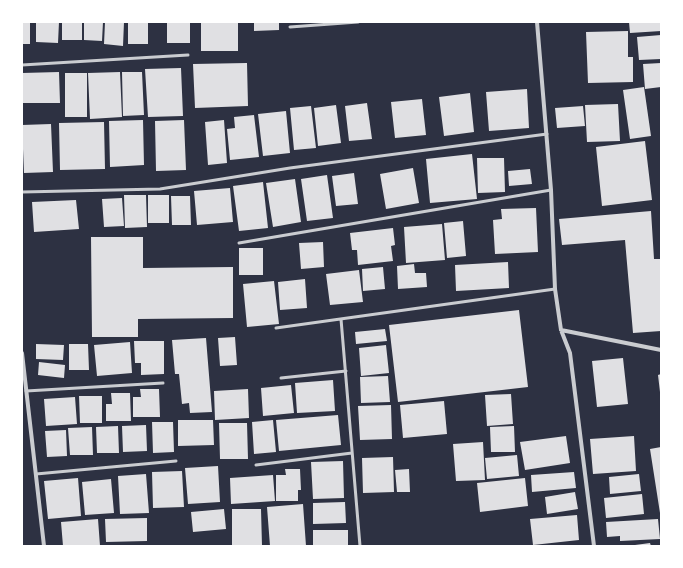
<!DOCTYPE html>
<html>
<head>
<meta charset="utf-8">
<style>
  body { margin:0 }
  #map { position:relative; width:683px; height:568px; overflow:hidden; background:#2d3142; font-family:Lato,sans-serif }
  canvas { display:block }
  .frame { position:absolute; inset:0; border:23px solid #fff; pointer-events:none }
</style>
</head>
<body>
<div id="map">
<canvas width="683" height="568"></canvas>
<div class="frame"></div>
</div>
<script>
const g = document.querySelector('canvas').getContext('2d');
g.lineJoin = 'round';
function paint(path, color) {
  g.fillStyle = color;
  g.fill(path, 'evenodd');
}
function toPath(rows) {
  const path = new Path2D();
  for (const r of rows) {
    path.moveTo(r[0], r[1]);
    for (let i = 2; i < r.length; i += 2) path.lineTo(r[i], r[i + 1]);
  }
  return path;
}
function stroke(path, color, width, dash) {
  g.strokeStyle = color;
  g.lineWidth = width;
  g.lineCap = dash ? 'butt' : 'round';
  g.setLineDash(dash || []);
  g.stroke(path);
}
const building = toPath([
  [22,22,30,22,30,44,22,44],
  [36,22,59,22,58,43,36,42],
  [62,22,82,22,82,40,62,40],
  [84,22,103,22,102,41,84,40],
  [105,22,124,22,123,46,104,44],
  [128,22,148,22,148,44,128,44],
  [167,22,190,22,190,43,167,43],
  [201,22,238,22,238,51,201,51],
  [254,22,279,22,279,30,254,31],
  [629,22,661,22,661,31,630,33],
  [628,31,628,57,633,57,633,82,588,83,586,32],
  [661,35,661,59,639,60,637,37],
  [247,63,248,106,195,108,193,64],
  [661,63,661,87,645,89,643,64],
  [181,68,183,116,148,117,145,69],
  [59,72,60,103,22,103,22,73],
  [120,72,122,117,90,119,88,73],
  [122,72,142,72,144,115,123,116],
  [65,73,87,73,87,117,65,117],
  [644,87,651,136,630,139,623,90],
  [527,89,529,128,489,131,486,92],
  [470,93,474,132,444,136,439,97],
  [422,99,426,135,395,138,391,102],
  [367,103,372,139,349,141,345,106],
  [618,104,620,141,587,142,585,105],
  [336,105,341,143,318,146,314,108],
  [311,106,316,148,294,150,290,108],
  [583,106,585,126,557,128,555,108],
  [286,111,290,153,263,156,258,114],
  [254,115,259,157,230,160,227,129,235,128,234,117],
  [143,120,144,165,110,167,109,121],
  [184,120,186,170,156,171,155,121],
  [224,120,227,163,208,165,205,122],
  [104,122,105,169,60,170,59,123],
  [51,124,53,172,24,173,22,125],
  [645,141,652,200,602,206,596,147],
  [472,154,477,199,430,203,426,159],
  [477,158,504,158,505,192,478,193],
  [413,168,419,203,386,209,380,174],
  [530,169,532,184,509,186,508,171],
  [354,173,358,204,336,206,332,176],
  [327,175,333,218,307,221,301,179],
  [295,179,301,222,273,227,266,183],
  [263,182,268,228,239,231,233,186],
  [230,188,233,222,197,225,194,191],
  [124,195,146,195,147,227,125,228],
  [148,195,169,195,169,223,148,223],
  [171,196,190,196,191,225,172,225],
  [122,198,124,226,104,227,102,199],
  [76,200,79,229,34,232,32,202],
  [536,208,538,252,495,254,493,220,502,219,501,209],
  [651,211,654,259,661,259,661,331,633,333,625,240,562,245,559,219],
  [463,221,466,256,447,258,444,223],
  [442,224,445,260,406,263,404,227],
  [393,228,395,245,391,246,393,261,358,265,357,250,352,250,350,233],
  [91,237,143,237,143,268,233,267,233,318,138,319,138,337,92,337],
  [323,242,324,267,301,269,299,243],
  [239,248,263,248,263,275,239,275],
  [508,262,509,288,456,291,455,265],
  [414,264,415,273,426,273,427,287,398,289,397,266],
  [383,267,385,289,363,291,362,269],
  [359,270,363,302,330,305,326,274],
  [305,279,307,308,280,310,278,282],
  [274,281,279,324,247,327,243,284],
  [519,310,528,387,398,402,389,325],
  [385,329,387,341,356,344,355,332],
  [235,337,237,365,220,366,218,338],
  [206,338,212,412,190,413,189,403,182,404,179,374,175,374,172,340],
  [134,341,164,341,164,374,141,375,141,363,135,363],
  [130,342,132,373,97,376,94,345],
  [36,344,64,345,63,360,36,359],
  [69,344,88,344,89,370,69,370],
  [386,345,389,373,361,376,359,348],
  [623,358,628,404,597,407,592,361],
  [39,362,65,365,64,378,38,375],
  [661,374,661,392,660,392,658,375],
  [388,376,390,402,361,403,360,377],
  [333,380,335,411,297,413,295,383],
  [291,385,294,413,263,416,261,388],
  [140,389,159,389,160,417,133,417,133,397,141,397],
  [248,389,249,418,215,420,214,391],
  [111,393,130,393,131,421,106,421,106,404,112,404],
  [511,394,513,424,487,426,485,395],
  [79,396,102,396,102,423,80,423],
  [75,397,77,424,46,426,44,399],
  [444,401,447,434,403,438,400,405],
  [391,405,392,439,360,440,358,406],
  [338,415,341,445,279,451,276,420],
  [178,420,213,420,214,445,178,446],
  [273,420,276,452,254,454,252,422],
  [152,422,173,422,174,452,153,453],
  [219,423,247,423,248,459,220,459],
  [146,425,147,451,123,452,122,426],
  [118,426,119,453,97,453,96,427],
  [514,426,515,452,491,452,490,427],
  [92,427,93,455,70,455,68,428],
  [66,430,67,456,47,457,45,431],
  [566,436,570,463,525,470,520,442],
  [634,436,636,471,593,474,590,439],
  [483,442,485,480,456,481,453,444],
  [661,447,661,512,660,513,650,449],
  [517,455,519,476,487,479,485,458],
  [393,457,394,492,363,493,362,458],
  [343,461,344,498,313,499,311,462],
  [218,466,220,502,188,504,185,468],
  [285,469,300,469,301,490,298,490,298,501,276,501,276,475,286,475],
  [409,469,410,492,397,492,395,470],
  [182,471,184,507,153,508,152,472],
  [574,472,576,488,532,492,531,475],
  [146,474,149,513,120,514,118,476],
  [639,474,641,491,610,494,609,477],
  [273,475,275,501,231,504,230,478],
  [78,478,81,516,48,519,44,481],
  [525,478,528,506,480,512,477,483],
  [111,479,114,513,85,515,82,482],
  [575,492,578,509,547,514,545,497],
  [642,494,644,514,606,518,604,498],
  [345,502,346,523,313,524,313,503],
  [303,504,306,546,270,546,267,507],
  [224,509,226,529,193,532,191,512],
  [232,509,261,509,262,546,232,546],
  [577,515,579,540,533,545,530,519],
  [147,518,147,541,106,542,105,519],
  [98,519,100,546,63,546,61,522],
  [658,519,660,539,620,541,620,536,607,537,606,522],
  [313,530,348,530,348,546,313,546],
  [650,543,651,546,636,546,635,545]
]);
const service = toPath([
  [290,27,358,22],
  [22,65,188,55],
  [22,192,160,189,290,168,547,134],
  [239,243,551,190],
  [341,319,360,546],
  [276,328,555,289],
  [281,378,346,371],
  [26,391,163,383],
  [256,465,352,453],
  [36,474,176,461]
]);
const minor = toPath([
  [537,22,551,190,555,289,561,330,570,353,594,546],
  [561,330,661,350],
  [22,353,44,546]
]);
paint(building, '#e0e0e3');
stroke(service, '#caccd0', 3);
stroke(minor, '#caccd0', 4);
</script>
</body>
</html>
